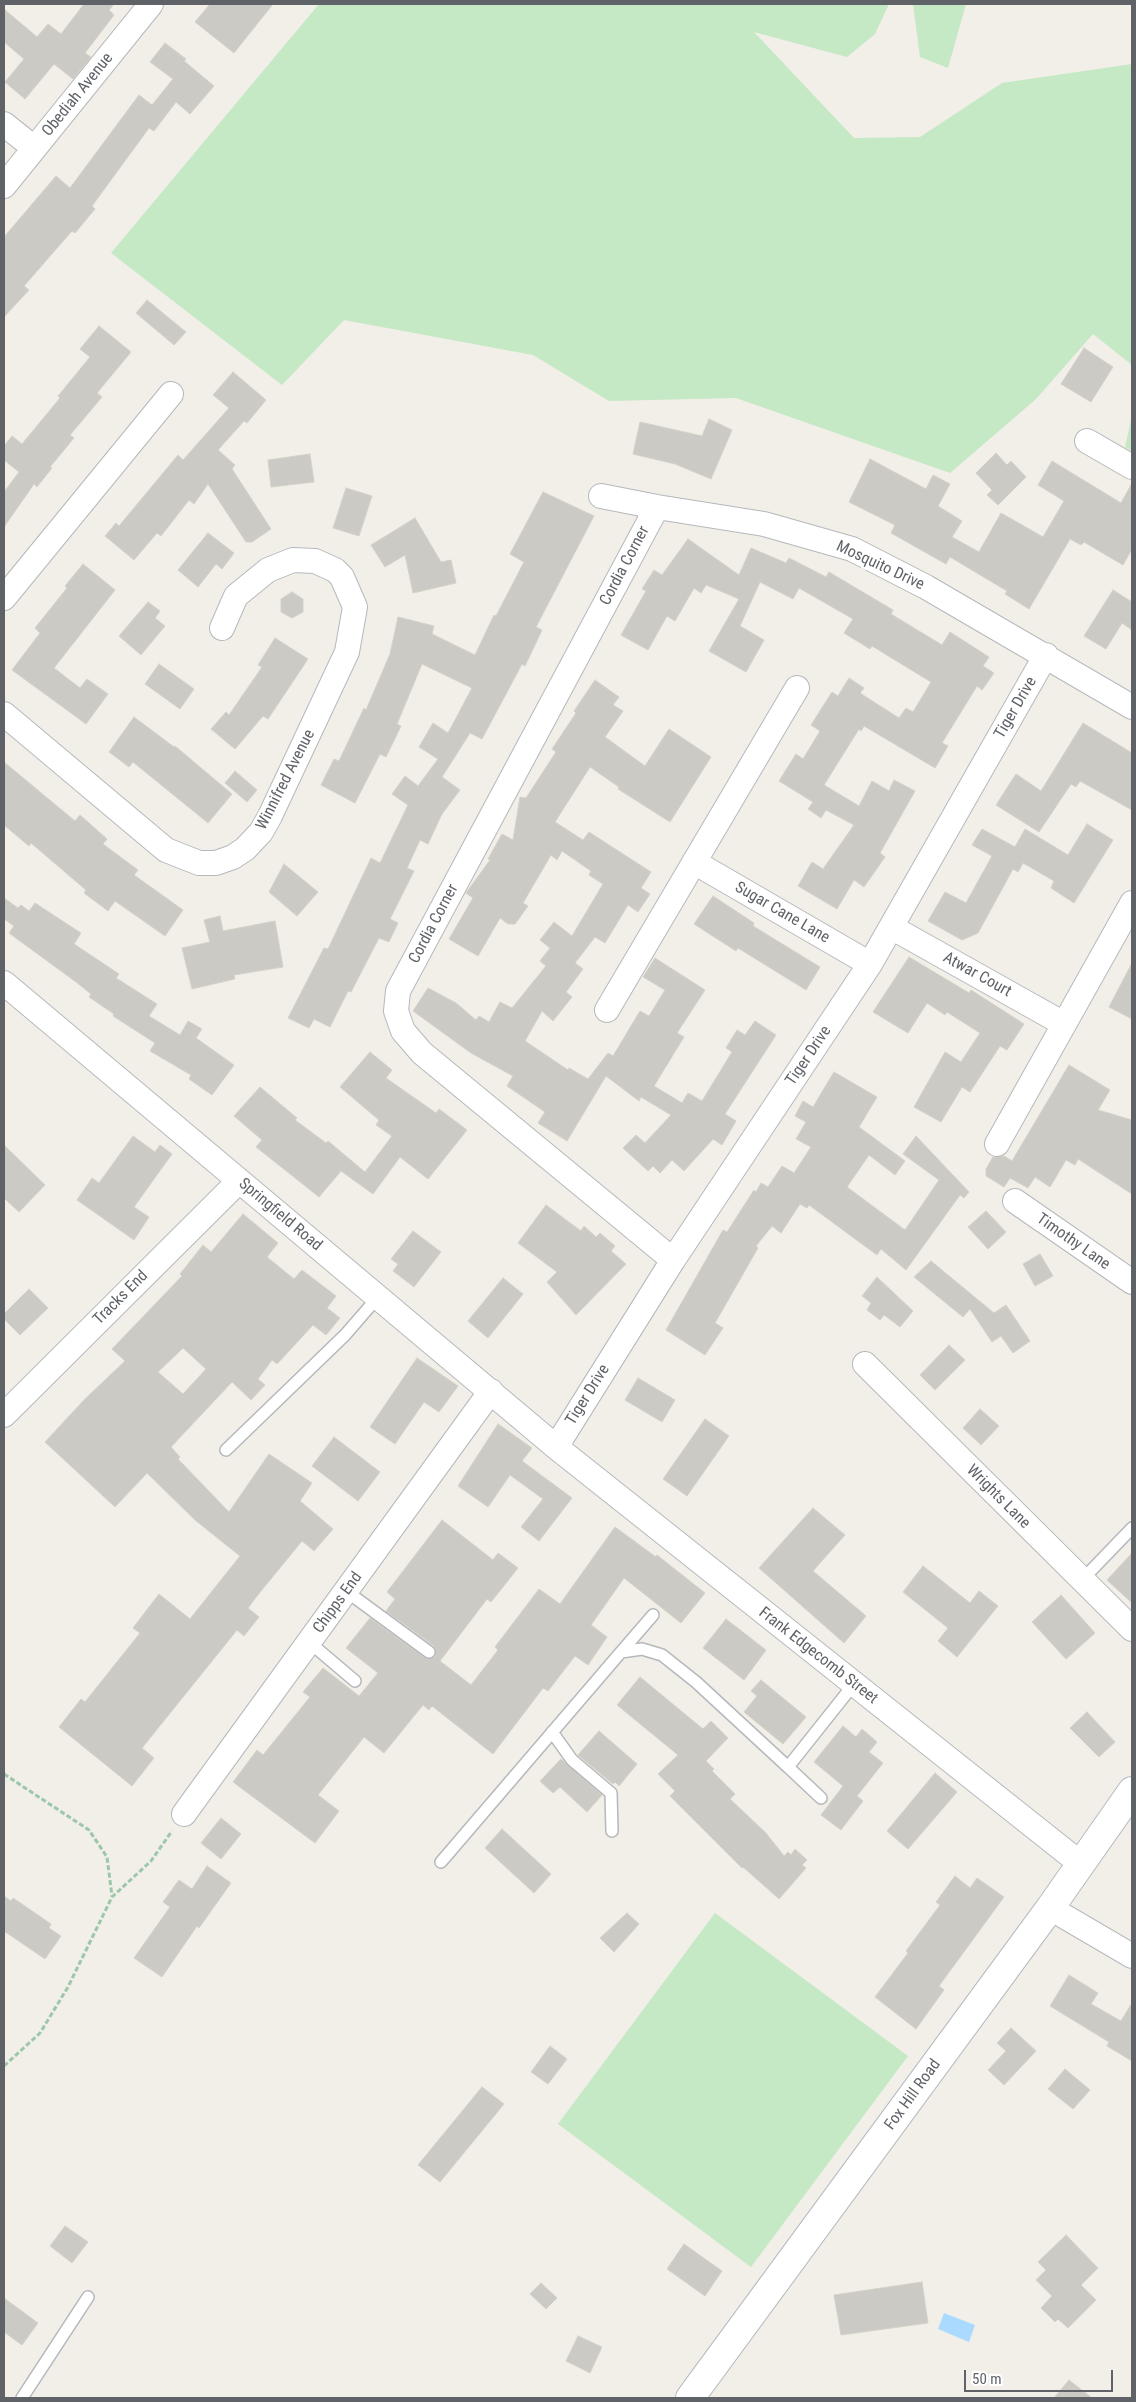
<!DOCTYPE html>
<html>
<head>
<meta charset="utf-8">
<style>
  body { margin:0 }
  #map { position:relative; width:1136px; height:2402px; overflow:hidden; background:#f1efe8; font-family:"Roboto Condensed",sans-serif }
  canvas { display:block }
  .frame { position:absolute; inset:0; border:5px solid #5f6368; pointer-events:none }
  .scale { position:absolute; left:964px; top:2370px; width:149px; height:22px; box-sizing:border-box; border:2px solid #5f6368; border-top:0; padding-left:6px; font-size:15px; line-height:18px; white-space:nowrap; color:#5f6368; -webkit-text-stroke:4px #fff; paint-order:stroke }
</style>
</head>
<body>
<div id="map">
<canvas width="1136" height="2402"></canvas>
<div class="frame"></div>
<div class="scale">50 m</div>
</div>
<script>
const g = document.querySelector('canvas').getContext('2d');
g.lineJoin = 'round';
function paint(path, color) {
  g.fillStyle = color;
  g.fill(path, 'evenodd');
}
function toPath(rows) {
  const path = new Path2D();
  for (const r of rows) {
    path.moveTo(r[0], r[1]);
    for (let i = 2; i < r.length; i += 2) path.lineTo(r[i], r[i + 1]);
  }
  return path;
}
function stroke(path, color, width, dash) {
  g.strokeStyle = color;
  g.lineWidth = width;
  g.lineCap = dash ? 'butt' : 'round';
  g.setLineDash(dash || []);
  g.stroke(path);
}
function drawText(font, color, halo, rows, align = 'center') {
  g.font = font + ' "Roboto Condensed",sans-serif';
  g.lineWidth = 5;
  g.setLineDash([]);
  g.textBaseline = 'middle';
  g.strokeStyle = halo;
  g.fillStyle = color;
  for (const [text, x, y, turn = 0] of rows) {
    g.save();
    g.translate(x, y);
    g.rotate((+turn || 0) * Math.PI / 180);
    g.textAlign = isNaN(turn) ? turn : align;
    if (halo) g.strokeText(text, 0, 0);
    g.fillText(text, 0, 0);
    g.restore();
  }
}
const green = toPath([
  [319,4,889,4,875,34,847,57,754,32,854,138,920,137,1002,83,1132,64,1132,365,1093,334,1036,399,950,473,736,398,609,401,533,355,344,320,282,385,111,253],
  [913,4,966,4,948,68,920,57],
  [1132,416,1132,451,1125,447],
  [715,1913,908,2056,751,2267,558,2124]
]);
const water = toPath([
  [944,2313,975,2325,969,2342,938,2329]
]);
const building = toPath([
  [84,4,114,4,109,10,114,15,85,53,91,57,73,79,54,64,25,99,5,82,24,59,4,42,4,9,37,37,48,24,61,34,84,4],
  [210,4,273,4,234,53,195,22,210,4],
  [165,43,186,59,184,61,214,86,190,114,176,102,154,131,149,128,92,206,95,209,75,233,72,231,24,286,29,290,4,317,4,237,56,176,70,188,139,95,152,105,173,79,150,62,165,43],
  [147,300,186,332,174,345,136,313,147,300],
  [99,326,131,352,97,393,102,397,70,435,74,438,50,467,52,468,37,487,34,484,4,527,4,492,19,472,4,460,4,446,12,436,22,444,60,398,58,396,90,357,80,349,99,326],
  [1084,348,1113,367,1091,402,1061,384,1084,348],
  [233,372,266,400,247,423,244,421,218,450,235,465,232,469,271,529,252,542,246,542,208,484,194,504,189,500,161,536,157,533,134,560,105,536,116,523,119,526,178,455,183,460,229,408,213,395,233,372],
  [709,419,732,430,711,479,675,464,633,454,640,422,702,436,709,419],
  [996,453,1007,465,1011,461,1026,477,998,505,987,495,992,490,976,473,996,453],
  [310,454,314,482,271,487,268,460,310,454],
  [870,459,926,489,933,475,950,484,938,506,962,521,952,537,979,552,1001,513,1043,537,1064,501,1038,485,1052,461,1121,503,1132,483,1132,549,1123,565,1084,542,1081,545,1070,539,1029,609,1005,594,1007,591,950,557,946,564,891,533,895,525,849,502,870,459],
  [346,488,372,496,359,536,333,528,346,488],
  [543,492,594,516,536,627,542,630,525,666,522,664,482,739,470,733,442,777,460,790,442,814,428,844,420,840,407,868,414,871,390,919,398,923,389,942,379,938,351,992,348,991,330,1027,314,1019,309,1028,288,1018,324,948,328,949,371,858,380,863,408,805,392,794,405,776,418,786,438,759,419,747,433,723,448,733,472,688,422,664,397,724,401,726,386,757,380,754,355,803,321,785,334,759,339,761,364,708,366,710,390,654,398,617,434,626,432,634,475,655,494,615,496,616,524,562,510,554,543,492],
  [415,518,441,562,451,560,456,583,413,593,405,555,385,567,371,545,415,518],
  [208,533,234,553,222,569,216,564,198,587,178,570,208,533],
  [688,539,739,575,751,548,786,563,789,558,826,577,829,572,893,610,891,614,942,645,950,632,989,657,983,666,994,673,982,690,977,686,942,743,948,746,935,768,864,726,861,731,859,729,824,785,859,806,872,781,889,791,894,780,915,791,880,853,885,857,864,887,854,880,837,909,798,886,812,862,823,869,854,825,826,810,821,818,808,809,813,802,779,781,796,754,803,759,820,731,811,725,832,692,838,696,849,678,864,688,860,693,899,718,906,708,913,712,931,682,872,646,870,649,844,633,853,619,799,588,793,599,760,582,740,626,764,640,746,672,709,651,739,599,706,585,701,593,694,588,675,621,667,616,648,650,621,635,646,591,642,589,654,570,662,575,688,539],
  [83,564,115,590,54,668,80,688,87,679,108,694,86,724,12,670,40,633,35,628,67,588,65,586,83,564],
  [1113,590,1132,602,1132,630,1122,623,1106,649,1084,636,1113,590],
  [292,592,303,599,303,612,292,618,281,612,281,599,292,592],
  [148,602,160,611,155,618,165,626,141,655,119,636,148,602],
  [275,638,308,659,268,719,263,716,235,749,211,729,226,712,229,715,262,667,258,665,275,638],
  [159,664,194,689,180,709,145,684,159,664],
  [595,680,619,697,613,705,623,711,605,737,645,766,669,729,711,757,670,822,618,789,619,787,590,767,555,822,583,840,589,832,651,872,641,888,650,894,638,912,628,905,605,943,595,937,575,963,583,969,566,992,572,997,553,1021,542,1011,525,1041,568,1070,569,1068,588,1079,608,1053,613,1056,640,1011,649,1016,665,990,643,977,655,958,705,990,677,1033,684,1037,654,1086,682,1103,688,1093,702,1101,732,1052,726,1048,737,1030,745,1035,755,1021,776,1035,725,1114,736,1121,722,1145,713,1139,684,1171,672,1160,660,1173,653,1166,648,1171,623,1148,636,1135,645,1143,671,1115,641,1097,639,1101,606,1076,567,1141,538,1123,545,1112,507,1086,513,1076,471,1053,413,1011,428,988,456,1003,476,1020,479,1016,489,1022,500,1002,512,1008,546,966,540,961,550,948,540,940,554,922,572,936,603,884,589,875,591,871,562,851,557,860,551,855,523,903,528,906,515,924,508,924,500,918,478,956,449,939,473,898,466,893,490,860,488,859,502,834,513,840,520,797,526,798,556,752,552,749,576,713,574,711,595,680],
  [134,717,174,747,175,746,232,794,208,823,133,762,129,767,109,752,134,717],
  [1083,723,1132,753,1132,810,1080,781,1076,787,1071,784,1039,832,996,805,1016,774,1041,791,1083,723],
  [4,762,75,821,80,815,107,839,103,844,138,870,134,875,183,910,165,936,115,901,108,911,84,893,86,890,31,843,29,846,4,825,4,762],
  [235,771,257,790,247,802,225,783,235,771],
  [1087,824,1113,840,1074,903,1051,888,1054,881,1023,863,1018,872,1013,869,978,933,962,940,928,921,945,892,966,903,992,856,972,845,982,829,1015,847,1025,829,1068,855,1087,824],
  [284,864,318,892,297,916,269,892,284,864],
  [713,896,754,923,753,926,820,967,806,990,738,948,736,951,694,924,713,896],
  [4,898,18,908,21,905,29,911,35,903,81,933,74,944,119,974,116,978,157,1004,149,1016,180,1035,188,1021,202,1029,196,1038,234,1065,212,1095,189,1079,191,1075,150,1051,155,1043,113,1016,114,1014,89,997,91,994,76,982,9,933,14,926,4,919,4,898],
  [220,916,223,931,275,921,283,967,234,975,235,979,192,989,182,948,210,942,204,920,220,916],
  [909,957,969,993,971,990,1024,1024,1007,1050,1000,1046,970,1092,962,1087,941,1122,914,1107,945,1052,961,1062,980,1033,947,1012,945,1015,927,1003,908,1033,873,1012,909,957],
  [1132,963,1132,1019,1109,1007,1132,963],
  [370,1052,392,1070,386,1078,436,1113,439,1109,467,1130,428,1179,400,1157,373,1194,341,1171,319,1197,256,1147,262,1140,234,1116,260,1087,297,1118,295,1120,326,1143,328,1141,365,1172,392,1136,376,1125,379,1120,340,1087,370,1052],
  [1069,1065,1110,1090,1098,1110,1132,1120,1132,1194,1078,1159,1075,1165,1066,1160,1050,1187,1035,1177,1028,1188,1010,1178,1004,1187,986,1176,986,1169,993,1157,1004,1156,1012,1161,1069,1065],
  [834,1072,877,1097,859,1127,905,1161,895,1175,869,1155,847,1187,905,1230,939,1180,903,1154,916,1136,969,1192,964,1198,960,1195,906,1270,881,1249,877,1255,809,1205,807,1208,800,1204,781,1233,772,1226,756,1246,758,1248,715,1323,723,1328,705,1355,666,1330,723,1230,727,1232,754,1190,756,1192,761,1183,768,1187,782,1166,794,1173,811,1147,796,1139,806,1122,795,1116,803,1101,813,1107,834,1072],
  [133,1136,155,1152,160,1145,172,1154,134,1207,149,1217,134,1240,77,1200,92,1178,99,1183,133,1136],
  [4,1145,45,1185,19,1212,4,1198,4,1145],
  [546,1205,581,1231,584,1226,596,1237,600,1233,615,1246,611,1251,626,1264,576,1315,547,1282,557,1272,518,1243,546,1205],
  [986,1211,1006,1232,988,1249,968,1227,986,1211],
  [243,1214,278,1243,267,1257,294,1279,302,1270,336,1296,327,1308,340,1318,326,1335,313,1325,277,1364,272,1360,258,1379,265,1385,251,1400,232,1382,171,1447,180,1457,178,1459,229,1512,269,1454,312,1483,300,1501,333,1529,314,1551,302,1541,257,1596,248,1608,259,1617,244,1636,237,1630,142,1748,154,1758,132,1786,59,1727,81,1699,85,1702,140,1633,133,1628,159,1594,190,1619,240,1556,195,1520,147,1473,115,1507,45,1442,85,1399,125,1361,112,1349,182,1276,180,1274,203,1245,211,1252,243,1214],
  [183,1348,206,1369,183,1394,158,1372,183,1348],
  [413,1231,441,1252,414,1287,393,1271,398,1264,391,1259,413,1231],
  [1040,1254,1053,1276,1035,1286,1023,1264,1040,1254],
  [931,1261,994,1313,1006,1305,1030,1341,1013,1353,1001,1336,992,1342,970,1309,963,1317,914,1277,931,1261],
  [877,1277,913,1311,900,1327,884,1315,880,1320,867,1310,871,1303,862,1296,877,1277],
  [503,1278,523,1294,488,1338,468,1321,503,1278],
  [29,1289,48,1308,20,1335,4,1319,4,1314,29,1289],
  [949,1345,965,1360,935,1390,920,1375,949,1345],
  [417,1358,458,1386,439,1412,424,1402,395,1444,370,1427,417,1358],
  [638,1378,675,1400,662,1422,625,1400,638,1378],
  [980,1409,999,1426,981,1445,963,1428,980,1409],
  [705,1419,729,1436,687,1496,663,1479,705,1419],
  [498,1424,532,1448,522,1461,572,1498,539,1541,521,1527,543,1499,510,1475,488,1507,458,1486,498,1424],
  [334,1437,380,1472,358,1501,312,1466,334,1437],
  [813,1508,845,1535,813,1571,866,1616,844,1643,759,1568,813,1508],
  [442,1520,493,1560,498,1553,518,1568,491,1602,487,1599,440,1661,471,1685,498,1650,495,1647,539,1589,560,1604,615,1527,656,1557,657,1555,705,1593,681,1623,624,1578,591,1625,607,1637,588,1665,575,1656,548,1691,543,1688,493,1754,432,1706,429,1710,423,1705,384,1753,364,1737,318,1795,339,1811,315,1843,233,1782,257,1750,263,1755,310,1697,303,1692,323,1668,359,1696,378,1673,346,1648,370,1618,425,1658,429,1659,435,1657,436,1652,434,1646,386,1611,395,1599,387,1592,442,1520],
  [1132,1553,1132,1603,1107,1580,1132,1553],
  [923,1566,970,1603,979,1591,998,1606,957,1657,938,1641,948,1628,903,1592,923,1566],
  [1061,1595,1095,1633,1066,1659,1032,1622,1061,1595],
  [726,1619,766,1650,744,1680,703,1648,726,1619],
  [640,1677,703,1729,711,1721,728,1738,706,1761,714,1769,712,1771,735,1794,730,1799,766,1833,784,1856,788,1852,791,1855,795,1849,807,1860,802,1865,806,1868,779,1899,743,1867,742,1868,670,1796,675,1791,658,1774,678,1755,617,1705,640,1677],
  [761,1680,806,1717,783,1744,744,1712,757,1696,751,1691,761,1680],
  [1087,1712,1115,1742,1099,1757,1070,1728,1087,1712],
  [843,1726,856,1737,862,1729,877,1742,869,1752,883,1763,857,1796,863,1801,841,1830,821,1815,843,1786,814,1762,843,1726],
  [599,1731,637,1764,619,1786,615,1782,613,1784,578,1755,599,1731],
  [561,1759,602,1795,587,1812,560,1787,553,1793,540,1781,561,1759],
  [935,1773,957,1792,908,1849,887,1831,935,1773],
  [221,1818,241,1834,221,1859,201,1843,221,1818],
  [502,1829,551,1874,534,1893,485,1848,502,1829],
  [207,1866,231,1883,199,1928,197,1926,162,1977,134,1958,170,1907,163,1902,179,1880,192,1889,207,1866],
  [955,1876,970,1888,977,1878,1004,1897,939,1986,944,1990,916,2029,875,1997,908,1953,906,1951,940,1905,936,1902,955,1876],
  [4,1896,11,1901,13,1898,19,1902,51,1924,49,1928,61,1936,45,1959,4,1931,4,1896],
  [627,1913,639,1924,614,1952,600,1938,627,1913],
  [1069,1975,1098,1993,1091,2004,1121,2021,1132,2003,1132,2061,1107,2046,1109,2042,1050,2006,1069,1975],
  [1011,2028,1036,2051,1004,2085,988,2070,1006,2051,997,2043,1011,2028],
  [550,2046,567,2059,548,2084,531,2072,550,2046],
  [1065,2069,1090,2090,1073,2109,1048,2089,1065,2069],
  [482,2087,504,2104,440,2182,418,2165,482,2087],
  [65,2226,88,2242,72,2263,50,2246,65,2226],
  [1066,2235,1098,2268,1081,2285,1096,2300,1068,2328,1058,2319,1055,2322,1041,2308,1052,2296,1036,2280,1046,2270,1038,2262,1066,2235],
  [684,2244,722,2271,705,2296,667,2269,684,2244],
  [922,2282,928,2323,841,2335,834,2295,922,2282],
  [541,2283,557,2298,546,2309,530,2294,541,2283],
  [4,2298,38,2323,22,2345,4,2332,4,2298],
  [578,2336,602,2347,590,2373,566,2361,578,2336],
  [1069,2380,1092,2398,1054,2398,1069,2380]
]);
const path = toPath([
  [4,1774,89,1830,107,1857,112,1896],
  [4,2066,40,2033,68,1987,112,1897,151,1861,172,1831]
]);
const service = toPath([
  [226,1450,345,1335,378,1297],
  [1081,1581,1132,1528],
  [346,1591,429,1652],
  [309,1642,355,1681],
  [621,1652,653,1615],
  [552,1732,572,1760,611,1793,612,1831],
  [788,1767,821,1798],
  [441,1862,621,1652,642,1649,662,1655,696,1682,788,1767,854,1684],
  [22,2398,88,2297]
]);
const minor = toPath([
  [4,124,34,148],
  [4,186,151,4],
  [1087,441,1132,467],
  [601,496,657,507,764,524,852,549,926,587,1132,707],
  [657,507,398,991,396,1011,403,1031,422,1053,673,1260],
  [4,598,171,394],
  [4,714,166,850,199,863,216,863,233,857,245,849,261,832,270,816,347,652,355,607,342,577,335,570,315,561,293,560,268,570,236,596,222,628],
  [694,862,870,964],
  [891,927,1064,1024],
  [4,983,556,1447,1081,1864],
  [607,1010,797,688],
  [997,1144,1132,903],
  [1015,1201,1132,1282],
  [865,1364,1132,1629],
  [4,1415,239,1181],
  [556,1447,673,1260,870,964,1046,655],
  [184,1814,491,1391],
  [1050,1908,1132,1956]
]);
const secondary = toPath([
  [690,2398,1050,1908,1132,1791]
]);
const streetNames = [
  ["Obediah Avenue",78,95,-51],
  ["Cordia Corner",625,566,-62],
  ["Mosquito Drive",880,566,25],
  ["Tiger Drive",1016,708,-60],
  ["Winnifred Avenue",286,780,-63],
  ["Sugar Cane Lane",782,913,30],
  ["Cordia Corner",434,924,-62],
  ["Atwar Court",977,975,29],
  ["Tiger Drive",809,1056,-56],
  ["Springfield Road",280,1215,40],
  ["Timothy Lane",1073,1242,35],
  ["Tracks End",121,1298,-45],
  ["Tiger Drive",588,1395,-58],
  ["Wrights Lane",998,1497,45],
  ["Chipps End",338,1603,-54],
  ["Frank Edgecomb Street",818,1656,38],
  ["Fox Hill Road",913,2095,-54]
];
paint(green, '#c5e8c5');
paint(water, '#aadaff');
paint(building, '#cccac5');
stroke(building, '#d6d1c6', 1);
stroke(service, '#b5b8bc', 14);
stroke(minor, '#b5b8bc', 26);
stroke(secondary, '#b6babf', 30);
stroke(path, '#9cc7a9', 3, [5, 2.5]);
stroke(service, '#fff', 11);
stroke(minor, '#fff', 24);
stroke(secondary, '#fff', 28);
drawText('16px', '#5f6368', '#fff', streetNames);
</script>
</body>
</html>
